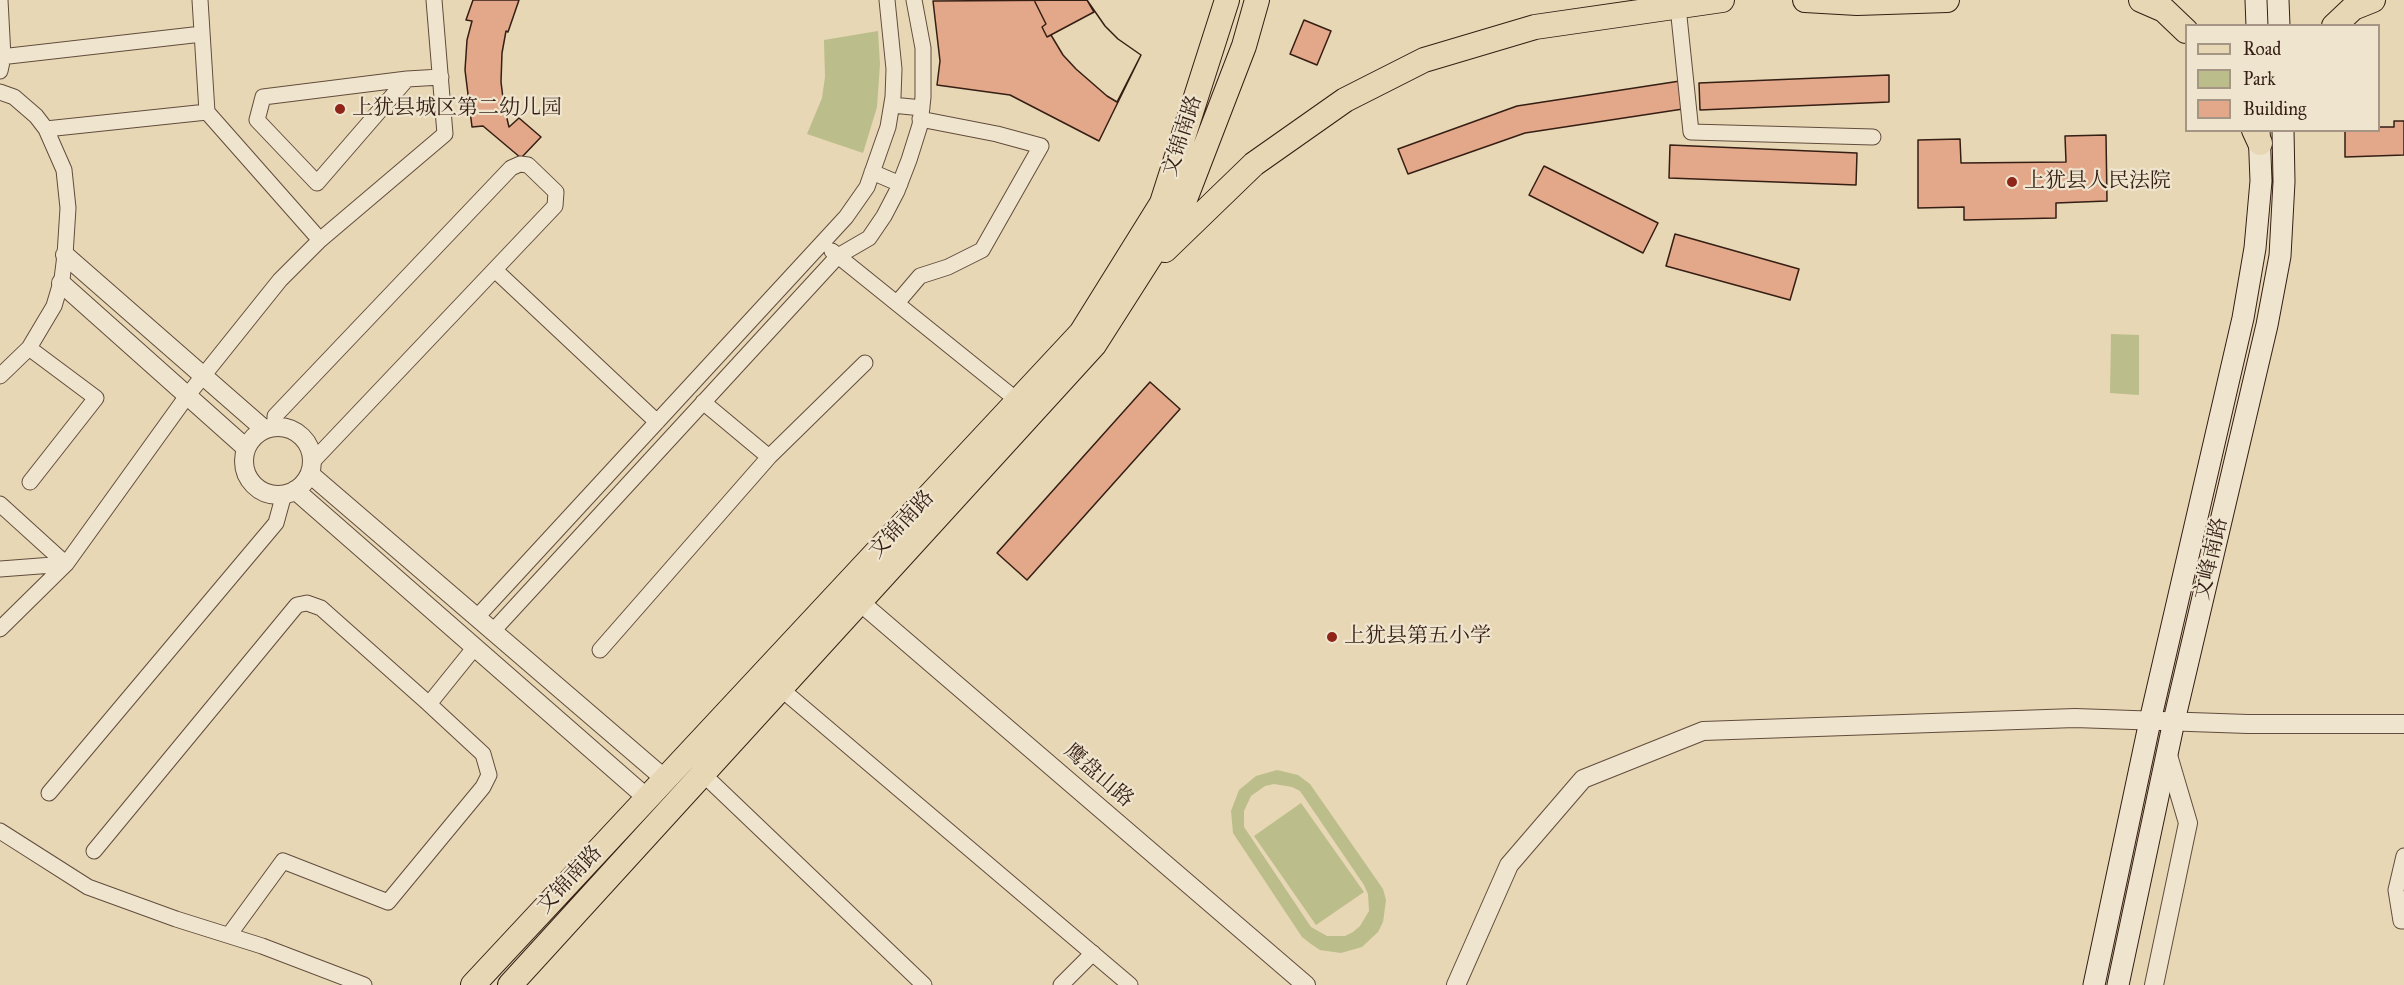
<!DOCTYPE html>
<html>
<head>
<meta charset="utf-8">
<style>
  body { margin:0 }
  #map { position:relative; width:2404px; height:985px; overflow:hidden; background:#e7d7b5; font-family:"IM FELL Great Primer",serif }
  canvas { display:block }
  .legend { position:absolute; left:2185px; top:24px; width:195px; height:108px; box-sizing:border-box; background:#efe5cf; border:2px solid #a59584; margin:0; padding:8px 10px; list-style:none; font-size:18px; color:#351e14 }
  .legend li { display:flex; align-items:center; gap:12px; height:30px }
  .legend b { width:30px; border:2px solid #a59584 }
</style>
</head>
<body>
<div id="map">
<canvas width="2404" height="985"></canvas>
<ul class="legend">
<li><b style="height:8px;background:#e7d7b5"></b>Road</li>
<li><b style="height:16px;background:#bbbd8a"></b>Park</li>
<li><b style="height:16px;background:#e3a789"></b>Building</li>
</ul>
</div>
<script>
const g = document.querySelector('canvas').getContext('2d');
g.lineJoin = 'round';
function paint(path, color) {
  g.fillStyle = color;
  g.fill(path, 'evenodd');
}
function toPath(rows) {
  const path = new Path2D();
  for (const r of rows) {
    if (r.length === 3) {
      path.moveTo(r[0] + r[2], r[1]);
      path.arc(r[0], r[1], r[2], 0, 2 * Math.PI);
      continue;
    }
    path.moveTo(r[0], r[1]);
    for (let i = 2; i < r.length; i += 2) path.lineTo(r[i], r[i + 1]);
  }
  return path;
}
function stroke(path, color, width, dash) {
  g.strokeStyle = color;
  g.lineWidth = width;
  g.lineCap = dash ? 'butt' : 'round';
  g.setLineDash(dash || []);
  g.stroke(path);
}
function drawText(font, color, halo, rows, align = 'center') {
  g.font = font + ' "IM FELL Great Primer","Noto Serif SC",serif';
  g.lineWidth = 4.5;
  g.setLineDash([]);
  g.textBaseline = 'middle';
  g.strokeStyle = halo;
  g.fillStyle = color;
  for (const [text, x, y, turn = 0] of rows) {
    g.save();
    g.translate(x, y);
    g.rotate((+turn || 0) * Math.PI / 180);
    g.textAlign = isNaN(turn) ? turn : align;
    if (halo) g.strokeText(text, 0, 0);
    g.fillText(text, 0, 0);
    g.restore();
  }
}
const green = toPath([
  [878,31,880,64,877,107,863,153,807,134,822,98,825,77,824,40],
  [2111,334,2139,335,2139,395,2110,393],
  [1277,770,1298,775,1310,784,1383,889,1386,900,1383,922,1378,932,1362,947,1341,953,1320,950,1311,944,1302,937,1233,833,1231,811,1239,790,1256,776],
  [1274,784,1292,787,1300,791,1364,885,1368,894,1369,911,1360,926,1353,932,1345,936,1327,936,1311,927,1244,827,1244,811,1251,796,1265,786],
  [1301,803,1364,892,1316,925,1254,836]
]);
const building = toPath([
  [473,0,519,0,508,32,506,31,502,53,501,82,504,106,509,127,519,118,541,137,521,158,483,126,472,127,465,70,467,40,472,21,466,20,473,0],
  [1034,0,1087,0,1105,26,1118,39,1141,55,1117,102,1107,96,1076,69,1063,55,1051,35,1047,37,1042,27,1046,24,1034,0],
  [1034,0,1087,0,1094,12,1047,37,1042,27,1046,24,1034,0],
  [1087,0,1105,26,1118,39,1141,55,1099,141,1010,95,937,85,940,61,933,1,1087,0],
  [1304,20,1331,31,1317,65,1290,54,1304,20],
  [1889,75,1889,102,1700,110,1699,83,1889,75],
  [1680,81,1683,109,1525,133,1408,174,1398,149,1517,106,1680,81],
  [2394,121,2404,121,2404,155,2345,157,2345,130,2378,130,2378,127,2394,127,2394,121],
  [2106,135,2107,201,2056,203,2056,218,1964,220,1964,207,1918,208,1918,140,1960,139,1961,163,2066,162,2065,136,2106,135],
  [1670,145,1857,153,1856,185,1669,178,1670,145],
  [1544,166,1658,223,1643,253,1529,195,1544,166],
  [1675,234,1799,269,1790,300,1666,266,1675,234],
  [1150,382,1180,409,1027,580,997,553,1150,382]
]);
const minor = toPath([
  [1678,7,1691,132,1873,137],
  [0,57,202,34],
  [0,71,3,57,0,0],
  [407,79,263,97,257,120,317,183,407,79,441,77],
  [0,92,14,97,36,116,46,129,64,170,68,208,65,255,62,279,54,306,29,348,0,376],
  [892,105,922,108],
  [46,129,207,112],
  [872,172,900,184],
  [320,240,445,134,434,0],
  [832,251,838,256,869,238,884,216,897,191,909,160,920,125,923,97,923,48,914,0],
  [495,270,657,422],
  [897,303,920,276,948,267,982,250,1041,146,997,134,920,119],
  [29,348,96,398,30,482],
  [275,426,275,416,511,168,520,164,528,165,556,192,555,206,313,461],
  [769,457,865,363],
  [0,504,66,564,187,396,280,280,320,240,207,112,200,0],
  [0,569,66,564,0,629],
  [477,617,846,217,867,187,888,127,893,97,894,69,887,0],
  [493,631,838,256,1018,401],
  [600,650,769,457,703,402],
  [780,688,1130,985],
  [703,774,924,985],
  [49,793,276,523,284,494],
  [0,831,88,887,176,919,262,946,364,985],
  [94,851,297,605,307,603,321,608,429,704,475,647],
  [2404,856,2396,890,2401,921,2404,921],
  [229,935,283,861,388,902,483,787,489,775,483,754,429,704],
  [1061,985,1093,953]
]);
const tertiary = toPath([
  [65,255,264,429],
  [61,283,246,448],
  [278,461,34],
  [310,474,665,779],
  [295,490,647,798],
  [860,602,1306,985],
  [1456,985,1509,865,1583,779,1703,731,2075,718,2248,724,2404,724],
  [2154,985,2188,823,2167,752]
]);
const secondary = toPath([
  [2256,0,2257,26],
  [2278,0,2279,26],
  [2094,985,2150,721,2243,318,2255,248,2261,181,2259,130],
  [2118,985,2174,721,2267,325,2280,256,2284,182,2283,130]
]);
const primary = toPath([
  [1805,0,1857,3,1947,0],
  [2141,0,2164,10,2186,31],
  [2334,26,2353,8,2373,0],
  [2254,130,2260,143],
  [1165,250,1254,164,1345,100,1424,60,1535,27,1722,0],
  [473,985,1081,333,1162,203,1227,0],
  [510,985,1094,345,1182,207,1244,46,1257,0]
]);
const markers = [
  [340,109,6,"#8f2418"],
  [2012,182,6,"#8f2418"],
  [1332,637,6,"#8f2418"]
];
const poiNames = [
  ["上犹县城区第二幼儿园",352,109],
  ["上犹县人民法院",2024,182],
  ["上犹县第五小学",1344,637]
];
const streetNames = [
  ["文锦南路",1183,136,-72],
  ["文锦南路",902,525,-47],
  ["文峰南路",2212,559,-77],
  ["鹰盘山路",1098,776,41],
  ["文锦南路",570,880,-47]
];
paint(green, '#bbbd8a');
paint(building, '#e3a789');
stroke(building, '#351e14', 1.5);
stroke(minor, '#624c3c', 17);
stroke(tertiary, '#624c3c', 20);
stroke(secondary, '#351e14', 23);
stroke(primary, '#351e14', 26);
stroke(minor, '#efe5cf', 15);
stroke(tertiary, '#efe5cf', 18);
stroke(secondary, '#efe5cf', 21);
stroke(primary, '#e7d7b5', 24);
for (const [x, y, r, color] of markers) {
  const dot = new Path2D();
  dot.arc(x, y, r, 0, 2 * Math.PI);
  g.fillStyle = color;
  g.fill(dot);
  stroke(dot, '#efe5cf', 2);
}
drawText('21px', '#351e14', '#efe5cf', poiNames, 'left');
drawText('21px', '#351e14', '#efe5cf', streetNames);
</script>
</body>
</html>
